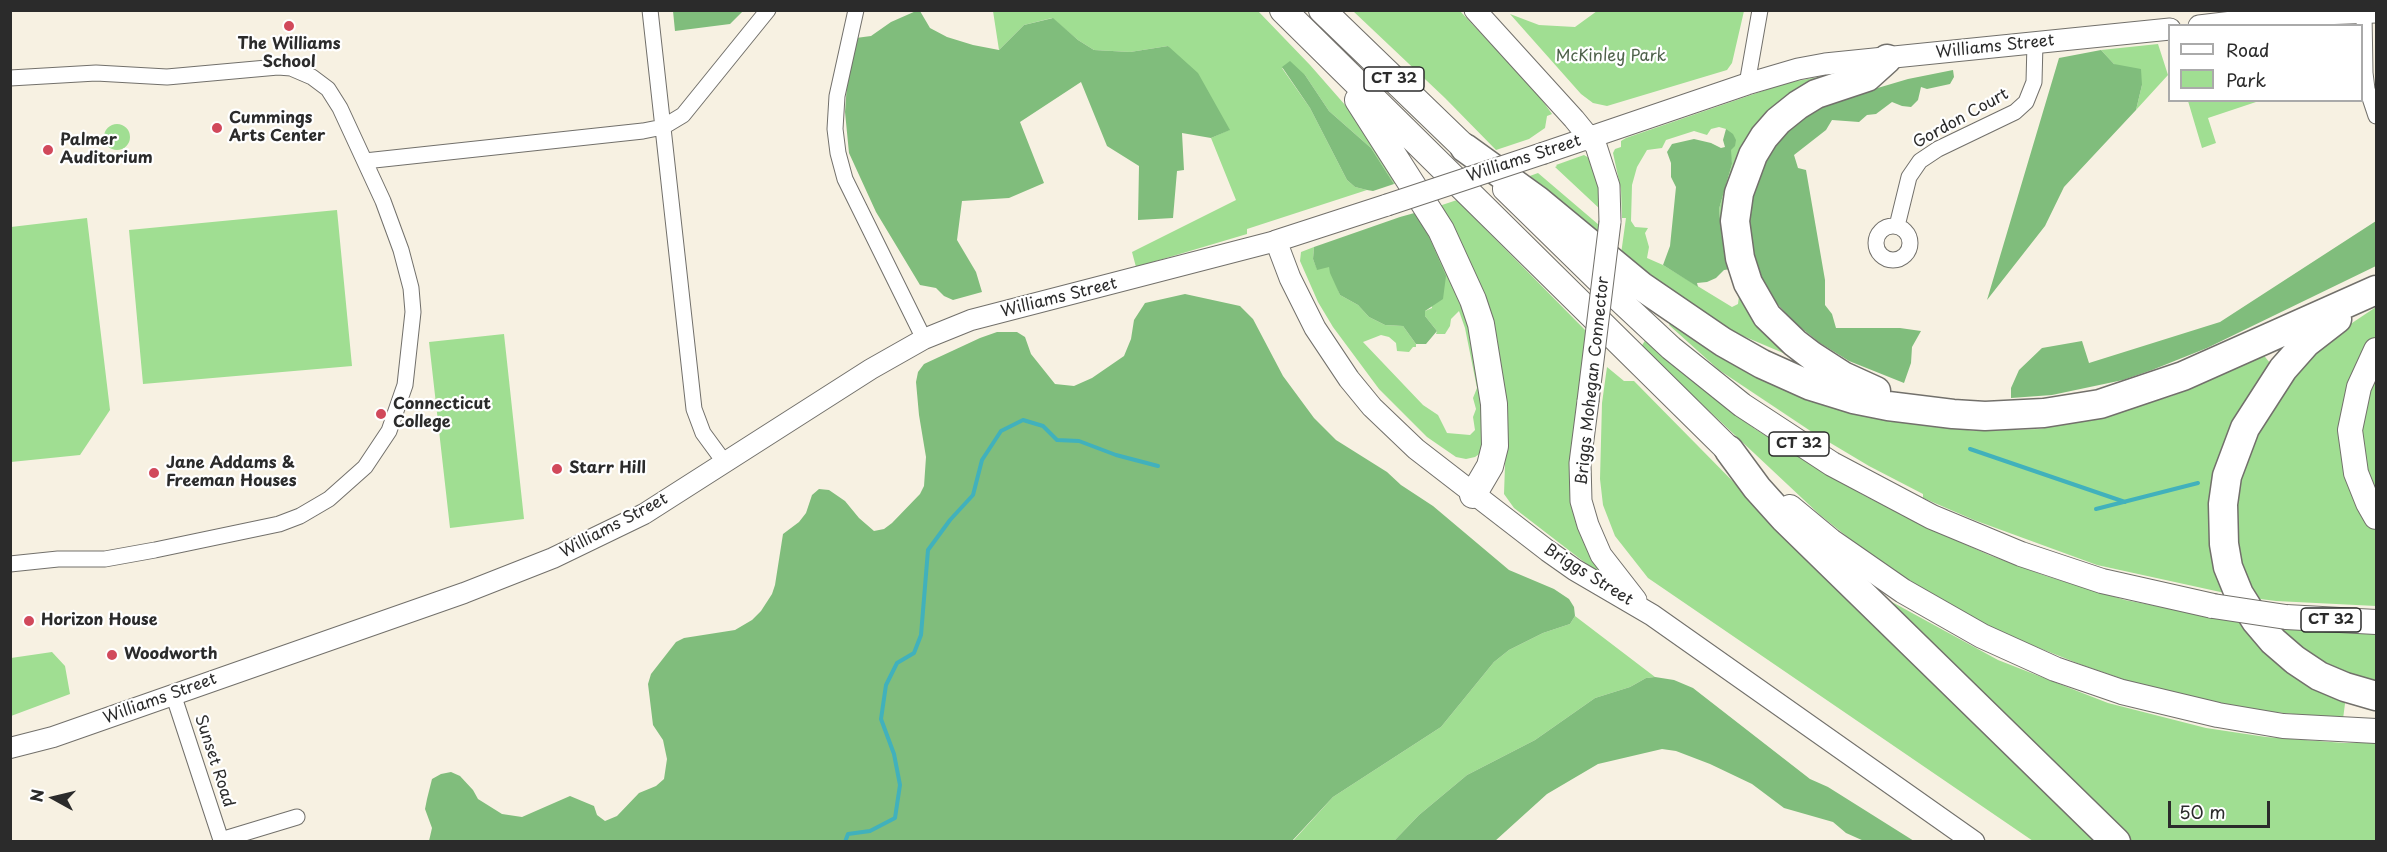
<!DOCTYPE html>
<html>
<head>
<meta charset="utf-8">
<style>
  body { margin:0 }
  #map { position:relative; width:2387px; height:852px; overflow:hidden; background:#f7f1e2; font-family:"Playpen Sans",sans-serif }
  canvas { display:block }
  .frame { position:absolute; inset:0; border:12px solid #2b2b2b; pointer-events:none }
  .legend { position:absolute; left:2168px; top:24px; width:195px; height:78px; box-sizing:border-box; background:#fff; border:2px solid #aaa; margin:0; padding:8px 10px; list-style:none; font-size:18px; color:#2b2b2b }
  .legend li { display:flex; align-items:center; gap:12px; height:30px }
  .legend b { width:30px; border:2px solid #aaa }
  .north { position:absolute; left:24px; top:768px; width:60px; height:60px; -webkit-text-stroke:4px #fff; paint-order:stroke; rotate:278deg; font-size:16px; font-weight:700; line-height:24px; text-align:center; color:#2b2b2b }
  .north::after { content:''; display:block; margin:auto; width:21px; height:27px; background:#2b2b2b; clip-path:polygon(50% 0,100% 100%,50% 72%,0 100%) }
  .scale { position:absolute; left:2168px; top:801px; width:102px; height:27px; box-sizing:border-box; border:3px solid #2b2b2b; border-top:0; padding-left:8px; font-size:18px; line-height:21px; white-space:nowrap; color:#2b2b2b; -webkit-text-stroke:4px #fff; paint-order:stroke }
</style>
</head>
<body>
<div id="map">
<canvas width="2387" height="852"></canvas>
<div class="frame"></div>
<ul class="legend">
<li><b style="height:8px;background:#fff"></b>Road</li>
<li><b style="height:16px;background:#a0de92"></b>Park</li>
</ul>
<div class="north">N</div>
<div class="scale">50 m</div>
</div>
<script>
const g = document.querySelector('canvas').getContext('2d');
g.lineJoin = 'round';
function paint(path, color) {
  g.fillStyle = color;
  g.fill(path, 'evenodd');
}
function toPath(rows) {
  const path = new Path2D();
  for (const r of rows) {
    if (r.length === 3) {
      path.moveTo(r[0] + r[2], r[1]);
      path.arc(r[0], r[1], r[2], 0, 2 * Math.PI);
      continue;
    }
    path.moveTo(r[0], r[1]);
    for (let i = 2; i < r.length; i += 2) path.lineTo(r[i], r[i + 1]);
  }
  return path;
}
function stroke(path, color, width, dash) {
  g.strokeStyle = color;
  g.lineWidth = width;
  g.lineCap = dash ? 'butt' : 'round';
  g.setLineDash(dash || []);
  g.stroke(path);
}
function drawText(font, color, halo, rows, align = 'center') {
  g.font = font + ' "Playpen Sans",sans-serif';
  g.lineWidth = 4.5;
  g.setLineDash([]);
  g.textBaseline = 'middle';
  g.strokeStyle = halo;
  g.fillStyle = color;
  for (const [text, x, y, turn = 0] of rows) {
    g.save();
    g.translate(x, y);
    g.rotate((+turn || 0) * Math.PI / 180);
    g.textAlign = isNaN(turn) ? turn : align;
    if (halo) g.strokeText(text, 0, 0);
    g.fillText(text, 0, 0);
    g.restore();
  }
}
const green = toPath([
  [993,11,1258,11,1310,65,1353,114,1401,181,1394,184,1371,148,1329,111,1305,75,1282,68,1310,108,1347,180,1355,187,1367,190,1247,229,1247,234,1136,267,1132,252,1236,200,1211,138,1229,130,1168,46,1130,52,1094,50,1078,40,1052,18,1024,25,999,50],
  [1353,11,1460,11,1537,93,1552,114,1547,116,1545,128,1529,139,1496,150,1445,98],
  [1597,11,1597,10,1744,11,1732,63,1727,70,1607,106,1593,103,1581,94,1510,14,1539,25,1575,27],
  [2158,44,2168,75,2136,110,2142,85,2114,64,2101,50],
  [1840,73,1730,205,1802,361,1736,333,1698,310,1621,254,1626,218,1622,218,1621,190,1613,153,1615,149,1621,147,1621,141,1626,138,1786,83],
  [1719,127,1726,129,1732,164,1719,209,1722,238,1739,296,1738,304,1732,307,1663,265,1647,258,1649,247,1645,233,1648,228,1635,227,1631,221,1632,185,1637,167,1647,150,1662,148,1666,140,1694,131,1707,135,1711,129],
  [2259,101,2208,118,2216,143,2202,148,2188,101],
  [117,137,13],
  [1584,155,1589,158,1591,157,1599,186,1601,210,1555,167,1557,166,1556,165],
  [1538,173,1599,225,1598,237,1527,177],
  [1457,200,1587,332,1572,453,1605,573,1601,575,1514,508,1504,494,1507,409,1497,338,1489,312,1439,206],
  [337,210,352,366,143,384,129,230],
  [1418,212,1458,281,1485,400,1482,452,1475,457,1466,459,1456,457,1427,437,1379,389,1333,327,1318,302,1300,261,1301,252,1314,247,1313,259,1317,269,1329,266,1340,295,1358,305,1369,317,1385,325,1403,326,1416,344,1416,347,1413,347,1409,352,1397,351,1396,343,1389,337,1381,335,1363,342,1423,405,1438,415,1447,433,1470,435,1475,430,1473,417,1476,409,1473,398,1477,388,1465,328,1459,311,1451,319,1450,326,1445,334,1436,334,1437,331,1425,316,1425,311,1432,308],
  [87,218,110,410,80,455,11,462,11,227],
  [2376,307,2376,335,2356,368,2346,401,2376,529,2376,606,2276,601,2245,597,2229,512,2247,439,2296,370,2337,333],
  [1675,315,1841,405,1906,423,1976,431,2040,429,2117,412,2172,396,2217,377,2261,352,2275,369,2243,409,2219,456,2212,483,2209,520,2212,545,2225,593,2097,565,1974,520,1923,498,1923,494,1869,466,1812,432,1719,370,1669,325],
  [504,334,524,519,450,528,429,342],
  [1646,339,1703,389,1755,429,1863,495,1942,534,1989,555,2046,576,2125,600,2246,623,2346,696,2343,719,2254,710,2143,686,2082,665,2009,636,1953,608,1870,555,1820,515,1641,347],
  [2376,366,2376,503,2374,499,2360,437,2362,408],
  [1607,367,1624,381,1634,381,1763,512,2101,841,2033,841,1648,578,1615,536,1603,505,1600,479,1602,403],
  [1881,596,1998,660,2108,703,2206,728,2266,737,2344,743,2376,743,2376,841,2125,841],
  [1575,616,1655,677,1646,678,1630,687,1595,698,1535,740,1467,775,1419,815,1394,841,1292,842,1333,797,1441,727,1494,662,1509,650,1543,633,1570,624],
  [2271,626,2376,631,2376,687,2334,673],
  [52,652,65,666,70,694,11,716,11,658]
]);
const forest = toPath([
  [673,11,673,10,743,11,730,24,675,31],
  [916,11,920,11,930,28,947,37,973,45,999,50,1024,25,1053,18,1078,40,1094,50,1130,52,1168,46,1198,73,1230,130,1211,138,1182,133,1184,170,1177,171,1173,218,1138,220,1139,166,1107,146,1081,82,1020,122,1044,183,1009,198,962,201,957,240,976,272,982,292,953,300,944,296,936,288,920,285,876,212,849,153,845,112,847,84,856,38,871,36,891,22],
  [2101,50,2114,64,2141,69,2142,85,2136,110,2064,187,2045,226,1987,300,2059,58],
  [1290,61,1305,75,1329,111,1371,148,1394,184,1373,191,1367,190,1355,187,1347,180,1310,108,1282,67],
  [1953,70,1954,77,1950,84,1927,89,1921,87,1918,100,1911,107,1902,106,1892,102,1876,114,1867,115,1859,122,1832,120,1826,130,1794,155,1798,168,1806,170,1825,280,1825,305,1832,314,1836,328,1900,328,1921,331,1912,347,1911,363,1904,383,1849,361,1820,343,1795,323,1770,296,1755,270,1746,231,1749,199,1763,156,1781,130,1827,103,1908,79],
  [1726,129,1733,134,1736,140,1735,146,1731,150,1732,164,1719,209,1722,238,1731,269,1724,270,1716,278,1707,282,1697,283,1698,287,1663,265,1670,246,1676,187,1671,177,1671,163,1667,152,1672,144,1694,139,1711,143,1721,148,1725,147,1723,140],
  [1418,212,1446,276,1443,299,1425,311,1425,316,1437,331,1426,344,1416,344,1403,326,1385,325,1369,317,1358,305,1340,295,1330,273,1329,267,1317,270,1313,259,1314,247,1400,217],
  [2376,221,2376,266,2207,348,2152,370,2123,380,2052,395,2011,398,2011,388,2019,370,2042,348,2082,341,2089,363,2220,322],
  [1185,294,1240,306,1253,319,1283,376,1314,418,1336,440,1387,472,1401,485,1433,506,1509,570,1554,589,1569,599,1574,607,1575,616,1570,624,1543,633,1509,650,1494,662,1441,727,1333,797,1292,841,429,841,432,828,425,809,427,799,432,779,441,774,451,772,460,776,473,790,478,799,502,814,522,817,570,796,594,806,597,815,605,821,617,816,639,793,656,786,664,779,667,759,663,740,653,725,648,684,651,674,676,642,684,638,735,630,752,620,761,611,772,594,775,585,783,534,799,522,806,513,812,495,819,489,829,490,845,501,859,518,874,531,884,529,892,523,920,494,924,486,926,457,919,415,916,382,918,372,924,364,980,338,997,332,1017,332,1025,337,1031,354,1055,384,1074,386,1092,378,1124,356,1131,339,1134,320,1145,303],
  [1655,677,1674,680,1693,688,1810,779,1828,787,1914,841,1864,841,1846,833,1833,822,1784,808,1752,784,1710,764,1676,751,1662,749,1598,764,1547,794,1495,841,1394,841,1419,815,1467,775,1535,740,1595,698,1630,687,1646,678]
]);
const stream = toPath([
  [1970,449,2125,502],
  [2096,509,2198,483],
  [845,842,848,834,870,831,895,818,900,785,894,754,881,719,886,685,897,663,914,653,921,635,928,550,950,520,973,495,982,460,1001,431,1023,420,1043,426,1057,440,1079,441,1116,455,1158,466]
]);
const minor = toPath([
  [650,10,694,409,703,433,725,463],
  [856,10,837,96,835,129,838,153,845,179,924,339],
  [2364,13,2365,73,2367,89,2376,116],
  [10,78,96,73,167,77,278,67,291,68,312,77,328,89,340,108,383,201,401,250,411,288,413,312,405,385,389,431,365,467,329,499,300,516,279,524,155,550,105,559,58,559,10,564],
  [1747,84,1760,10],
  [365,161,643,131,663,127,683,115,768,10],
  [1893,243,17],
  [1897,226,1909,177,1920,161,1938,149,2015,112,2026,102,2034,82,2035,43],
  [173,694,221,840,297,817]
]);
const tertiary = toPath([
  [10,748,53,737,464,593,553,558,644,514,871,369,924,339,971,320,1276,241]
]);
const secondary = toPath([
  [1475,10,1574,119,1596,146,1609,186,1610,222],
  [2199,26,2292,15,2376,12],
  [1544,153,1747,84,1798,69,1825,64,2170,29],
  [1387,205,1276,241,1290,278,1315,328,1349,379,1372,407,1416,449,1548,551,1575,570,1652,615,1974,842],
  [1588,401,1580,463,1581,501,1588,525,1601,555,1636,600]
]);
const primary = toPath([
  [1505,189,1596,278,1671,348,1742,405,1832,464,1932,517,2021,554,2102,581,2213,606],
  [2376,350,2359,387,2350,430,2356,473,2368,503,2376,517],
  [1790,507,1831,541,1903,591,1982,636,2055,669,2122,692,2218,715,2283,726,2376,731],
  [2286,617,2376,622]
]);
const trunk = toPath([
  [1283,10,1729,450],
  [1322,10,1465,148],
  [1358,100,1441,230,1473,300,1481,324,1494,404,1495,446,1490,466,1473,495]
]);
const motorway = toPath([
  [1465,148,1537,200,1641,286,1723,342,1762,364,1811,386,1853,399,1888,406,1953,414,1985,416,2044,413,2100,404,2183,376,2376,290],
  [2337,319,2306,343,2283,369,2245,428,2227,476,2223,504,2224,544,2228,567,2239,594,2256,621,2273,641,2295,660,2319,676,2345,687,2376,696],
  [1876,391,1843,376,1812,356,1795,343,1767,316,1748,283,1740,258,1735,221,1739,193,1753,155,1764,137,1778,121,1798,105,1816,94,1867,77,1887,59],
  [1729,450,1757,488,1784,518,2116,842]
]);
const secondaryBridge = toPath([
  [1387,205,1544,153],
  [1588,401,1610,222]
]);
const primaryBridge = toPath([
  [2213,606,2286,617]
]);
const markers = [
  [289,26,6,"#d1495b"],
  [217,128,6,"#d1495b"],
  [48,150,6,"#d1495b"],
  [381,414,6,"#d1495b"],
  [557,469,6,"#d1495b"],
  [154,473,6,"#d1495b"],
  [29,621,6,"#d1495b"],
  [112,655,6,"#d1495b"]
];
const shields = [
  [1394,79,60],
  [1799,444,60],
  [2331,620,60]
];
const shieldNames = [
  ["CT 32",1394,79],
  ["CT 32",1799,444],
  ["CT 32",2331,620]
];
const poiNames = [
  ["The Williams",289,45,"center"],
  ["School",289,63,"center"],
  ["Cummings",229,119],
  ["Arts Center",229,137],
  ["Palmer",60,141],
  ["Auditorium",60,159],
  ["Connecticut",393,405],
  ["College",393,423],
  ["Jane Addams &",166,464],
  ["Freeman Houses",166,482],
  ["Starr Hill",569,469],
  ["Horizon House",41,621],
  ["Woodworth",124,655]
];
const streetNames = [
  ["Williams Street",1995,47,-6],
  ["Gordon Court",1961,119,-29],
  ["Williams Street",1524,159,-18],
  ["Williams Street",1059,298,-14],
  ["Briggs Mohegan Connector",1593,381,-84],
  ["Williams Street",614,526,-28],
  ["Briggs Street",1588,575,32],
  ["Williams Street",160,699,-20],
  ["Sunset Road",214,761,72]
];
const parkNames = [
  ["McKinley Park",1611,57]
];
paint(green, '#a0de92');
paint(forest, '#80bd7c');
stroke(stream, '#41b1bc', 4);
stroke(minor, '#72706b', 17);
stroke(tertiary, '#72706b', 22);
stroke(secondary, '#72706b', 23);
stroke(primary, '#72706b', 26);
stroke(trunk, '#72706b', 28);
stroke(motorway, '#72706b', 31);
stroke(minor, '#fff', 15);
stroke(tertiary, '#fff', 20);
stroke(secondary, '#fff', 21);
stroke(primary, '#fff', 24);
stroke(trunk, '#fff', 26);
stroke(motorway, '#fff', 28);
stroke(secondaryBridge, '#72706b', 23, []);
stroke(primaryBridge, '#72706b', 26, []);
stroke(secondaryBridge, '#fff', 21);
stroke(primaryBridge, '#fff', 24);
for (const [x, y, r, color] of markers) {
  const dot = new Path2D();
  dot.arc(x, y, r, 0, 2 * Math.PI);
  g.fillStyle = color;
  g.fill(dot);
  stroke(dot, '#fff', 2);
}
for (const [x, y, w] of shields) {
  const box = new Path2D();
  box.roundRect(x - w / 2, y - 12, w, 24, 4.5);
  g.fillStyle = '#fff';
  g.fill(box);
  stroke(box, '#2b2b2b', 1.5);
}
drawText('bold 15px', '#2b2b2b', null, shieldNames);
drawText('bold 16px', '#2b2b2b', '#fff', poiNames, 'left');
drawText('16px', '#2b2b2b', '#fff', streetNames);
drawText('16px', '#4e614a', '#fff', parkNames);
</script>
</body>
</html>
